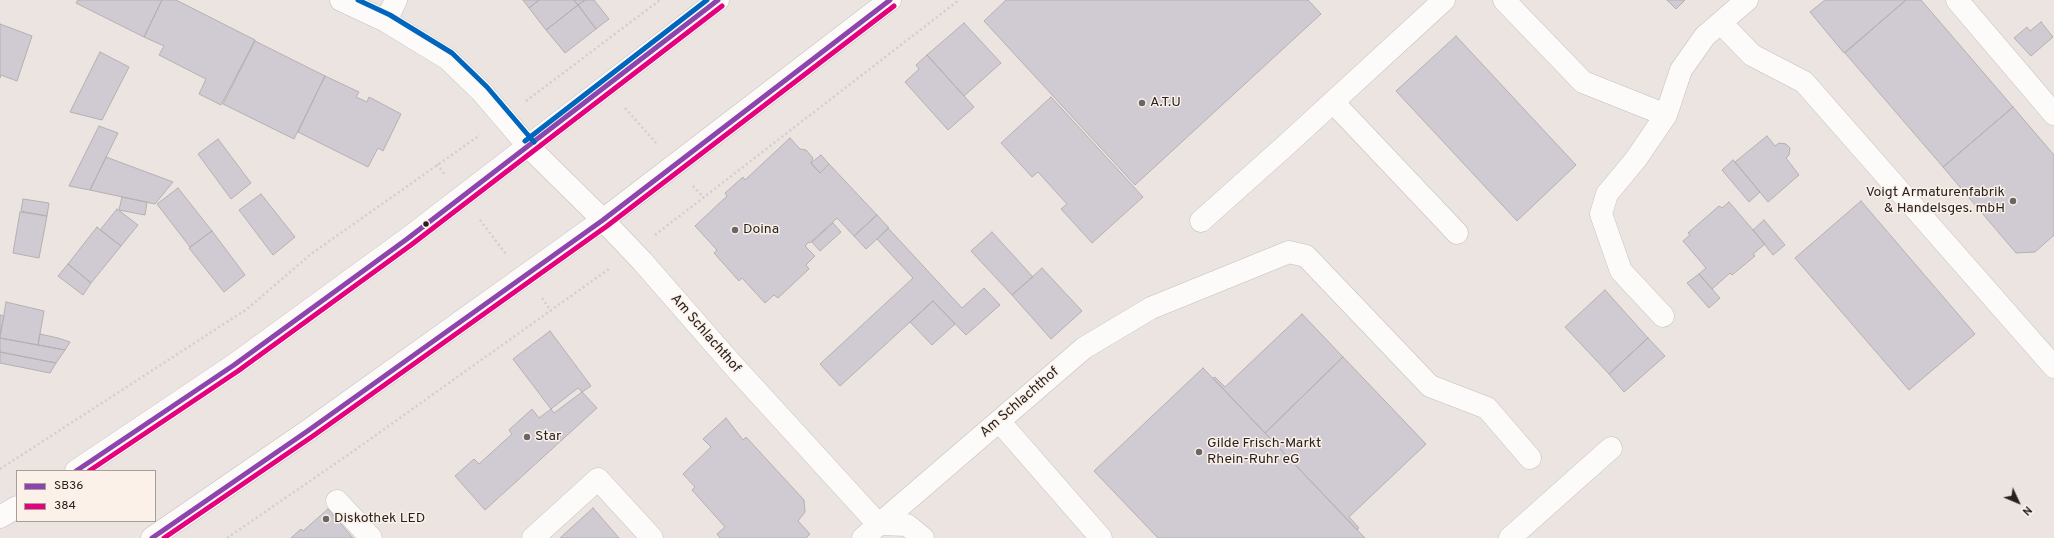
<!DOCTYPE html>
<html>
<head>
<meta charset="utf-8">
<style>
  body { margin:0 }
  #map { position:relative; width:2054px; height:538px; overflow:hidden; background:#ebe4e0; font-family:Overpass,sans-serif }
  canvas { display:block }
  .legend { position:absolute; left:16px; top:470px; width:140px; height:52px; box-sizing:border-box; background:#fcf1e9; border:1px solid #a79e99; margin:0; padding:5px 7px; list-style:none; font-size:12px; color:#272220 }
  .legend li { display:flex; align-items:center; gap:8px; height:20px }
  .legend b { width:20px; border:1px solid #a79e99 }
  .north { position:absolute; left:1998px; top:482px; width:40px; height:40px; -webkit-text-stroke:3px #fcf1e9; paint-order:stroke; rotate:134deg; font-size:11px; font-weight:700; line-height:16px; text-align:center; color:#272220 }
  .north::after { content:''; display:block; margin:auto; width:14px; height:18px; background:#272220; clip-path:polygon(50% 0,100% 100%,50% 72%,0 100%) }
</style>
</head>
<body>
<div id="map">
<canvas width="2054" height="538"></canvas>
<ul class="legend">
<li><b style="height:5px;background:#8e44ad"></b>SB36</li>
<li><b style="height:5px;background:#e5007d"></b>384</li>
</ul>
<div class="north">N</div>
</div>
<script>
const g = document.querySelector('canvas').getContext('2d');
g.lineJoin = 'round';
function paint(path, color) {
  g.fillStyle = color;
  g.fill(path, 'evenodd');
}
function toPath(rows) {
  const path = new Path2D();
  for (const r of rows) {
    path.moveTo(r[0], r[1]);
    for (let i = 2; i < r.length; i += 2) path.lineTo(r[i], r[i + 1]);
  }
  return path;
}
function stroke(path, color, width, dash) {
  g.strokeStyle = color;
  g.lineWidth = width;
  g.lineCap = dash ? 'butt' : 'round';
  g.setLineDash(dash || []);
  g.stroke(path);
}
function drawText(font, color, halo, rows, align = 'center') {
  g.font = font + ' Overpass,sans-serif';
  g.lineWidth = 3;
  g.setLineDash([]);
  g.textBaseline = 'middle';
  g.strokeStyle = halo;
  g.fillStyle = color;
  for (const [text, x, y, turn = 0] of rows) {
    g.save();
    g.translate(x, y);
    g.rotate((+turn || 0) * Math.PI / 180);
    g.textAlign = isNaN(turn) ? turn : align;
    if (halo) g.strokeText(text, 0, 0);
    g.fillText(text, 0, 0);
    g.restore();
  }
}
const building = toPath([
  [78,0,162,0,144,37,76,3,78,0],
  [162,0,176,0,255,40,221,105,199,94,206,79,159,55,164,46,144,37,162,0],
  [523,0,539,0,529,8,523,0],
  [539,0,574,0,578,5,546,30,529,8,539,0],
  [574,0,585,0,578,5,574,0],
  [585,0,594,0,609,19,596,29,578,5,585,0],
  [1006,0,1308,0,1321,14,1135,185,984,21,1006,0],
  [1667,0,1685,0,1676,9,1667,0],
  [1825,0,1906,0,1844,53,1810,12,1825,0],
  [1906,0,1921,0,2013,107,1943,167,1845,53,1906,0],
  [578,5,596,29,565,53,546,30,578,5],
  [2041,22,2053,37,2031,56,2014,38,2027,27,2030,31,2041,22],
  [964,23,1001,63,964,96,927,55,964,23],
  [0,24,32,36,17,81,1,75,0,78,0,24],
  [1456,36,1576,165,1517,221,1396,91,1456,36],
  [255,41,325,76,294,139,223,104,255,41],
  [100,52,129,67,102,120,70,112,100,52],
  [927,55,974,107,948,130,905,82,919,69,916,65,927,55],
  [325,76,359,92,356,97,367,102,369,97,401,114,383,151,378,148,368,167,298,132,325,76],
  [1051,97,1143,197,1092,243,1061,209,1067,204,1038,172,1032,177,1001,143,1051,97],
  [2013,107,2054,155,2054,235,2035,252,2016,253,1943,167,2013,107],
  [99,126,118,133,90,190,69,186,99,126],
  [1767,136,1775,146,1779,143,1786,144,1790,148,1789,155,1786,158,1799,175,1768,202,1735,162,1767,136],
  [790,138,800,149,806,150,813,158,811,163,820,173,829,164,877,215,854,236,837,218,810,243,809,242,805,246,815,256,806,265,809,269,778,298,774,295,765,303,742,278,739,281,714,253,717,250,695,226,727,196,725,193,743,177,745,180,790,138],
  [218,139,251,183,231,199,198,154,218,139],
  [821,155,829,164,820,173,811,163,821,155],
  [106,157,173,182,155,204,90,190,106,157],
  [1733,160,1760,192,1749,202,1722,170,1733,160],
  [178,188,212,231,190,247,157,204,178,188],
  [261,194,295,237,273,255,239,210,261,194],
  [122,197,147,202,145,215,119,210,122,197],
  [23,199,49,203,47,216,21,211,23,199],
  [1861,201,1975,334,1909,390,1795,258,1861,201],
  [1729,202,1765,244,1753,254,1755,256,1732,275,1730,273,1712,289,1699,274,1706,268,1683,241,1690,235,1688,233,1719,206,1722,208,1729,202],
  [117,209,138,225,121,246,100,230,117,209],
  [20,212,47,216,39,258,13,253,20,212],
  [877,215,889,228,866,249,854,236,877,215],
  [1764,220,1785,245,1773,255,1753,230,1764,220],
  [833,223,841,232,820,251,812,242,833,223],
  [97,227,121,246,91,283,68,264,97,227],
  [888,228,962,308,984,288,1000,305,966,335,933,301,840,386,820,364,913,278,877,239,888,228],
  [212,231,245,275,224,292,189,248,212,231],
  [992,232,1033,277,1012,295,971,251,992,232],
  [68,264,91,283,83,295,58,276,68,264],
  [1042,268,1082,311,1051,339,1012,295,1042,268],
  [1699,274,1720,298,1709,308,1687,283,1699,274],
  [1605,290,1648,338,1609,374,1565,327,1605,290],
  [933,301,955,324,932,345,910,322,933,301],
  [6,302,44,311,38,345,0,338,6,302],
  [1302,314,1343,357,1265,433,1213,378,1215,377,1225,387,1302,314],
  [0,315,4,316,0,334,0,315],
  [550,331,591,386,582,392,578,388,551,409,513,359,550,331],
  [40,334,58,338,70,342,65,350,38,345,40,334],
  [0,338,38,345,65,350,56,363,0,352,0,338],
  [1648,338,1665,356,1624,392,1609,374,1648,338],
  [0,352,56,363,50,373,0,363,0,352],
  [1343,357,1426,444,1349,517,1359,528,1357,530,1265,433,1343,357],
  [1203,368,1265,433,1365,538,1158,538,1094,471,1203,368],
  [582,392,597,408,485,510,455,476,474,459,479,464,512,434,509,430,532,409,539,418,551,409,554,413,582,392],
  [726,418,743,440,746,437,804,500,805,512,798,521,810,534,806,538,720,538,717,534,725,527,692,490,695,487,683,474,711,447,703,439,726,418],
  [593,508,619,538,560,538,593,508],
  [328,509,353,538,291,538,301,529,303,531,328,509]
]);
const path = toPath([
  [526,101,660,0],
  [625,108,656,143],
  [437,164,445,175],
  [693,186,704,198],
  [480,220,506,254],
  [655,235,959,0],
  [542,298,551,311],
  [0,469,247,309,311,254,480,135],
  [227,538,345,457,609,269]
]);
const minor = toPath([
  [341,0,386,21,448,59,482,92,529,147,603,220,642,261,731,363,878,524,907,525,923,538],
  [1504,0,1583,82,1666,115],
  [1957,0,2054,114],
  [386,21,396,0],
  [1721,23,1752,55,1804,82,2054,367],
  [1333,102,1457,233],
  [1201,221,1285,146,1444,0],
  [1663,316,1621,271,1601,214,1607,194,1636,159,1666,115,1681,70,1705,36,1747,0],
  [999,421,1101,538],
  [337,501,371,538],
  [533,538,598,479,652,538],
  [863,538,1084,348,1151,308,1289,252,1306,256,1430,386,1487,408,1530,458],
  [1510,538,1611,448]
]);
const major = toPath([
  [76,471,234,365,407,239,718,0],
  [0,517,17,507],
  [152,538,309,430,603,220,890,0]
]);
const bus1 = toPath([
  [76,471,234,365,407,239,718,0],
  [152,538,309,430,603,220,890,0]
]);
const bus2 = toPath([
  [89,471,238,371,411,245,722,6],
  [164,538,313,436,607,226,894,6]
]);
const bus3 = toPath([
  [358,0,390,15,452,53,487,87,534,142],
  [525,141,707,0]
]);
const markers = [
  [1142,103,4,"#6c6663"],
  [2013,201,4,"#6c6663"],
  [426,224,3.5,"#272220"],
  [735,230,4,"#6c6663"],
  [527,437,4,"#6c6663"],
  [1199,452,4,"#6c6663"],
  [326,519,4,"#6c6663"]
];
const poiNames = [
  ["A.T.U",1150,103],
  ["Voigt Armaturenfabrik",2005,193,"right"],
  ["& Handelsges. mbH",2005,209,"right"],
  ["Doina",743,230],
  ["Star",535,437],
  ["Gilde Frisch-Markt",1207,444],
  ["Rhein-Ruhr eG",1207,460],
  ["Diskothek LED",334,519]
];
const streetNames = [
  ["Am Schlachthof",705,334,49],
  ["Am Schlachthof",1020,403,-41]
];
paint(building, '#d0cbd2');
stroke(building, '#b4b0b1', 1);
stroke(minor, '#c5c0bd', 23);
stroke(major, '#c5c0bd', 23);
stroke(path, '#d1cfce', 2.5, [2, 3]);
stroke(minor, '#fcfbfa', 22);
stroke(major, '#fcfbfa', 22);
stroke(bus1, '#8e44ad', 5);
stroke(bus2, '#e5007d', 5);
stroke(bus3, '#0065bd', 5);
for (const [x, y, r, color] of markers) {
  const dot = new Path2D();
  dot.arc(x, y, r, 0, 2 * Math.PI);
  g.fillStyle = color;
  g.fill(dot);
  stroke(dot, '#fcf1e9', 1.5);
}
drawText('14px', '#272220', '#fcf1e9', poiNames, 'left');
drawText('14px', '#272220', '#fcf1e9', streetNames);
</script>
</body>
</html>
